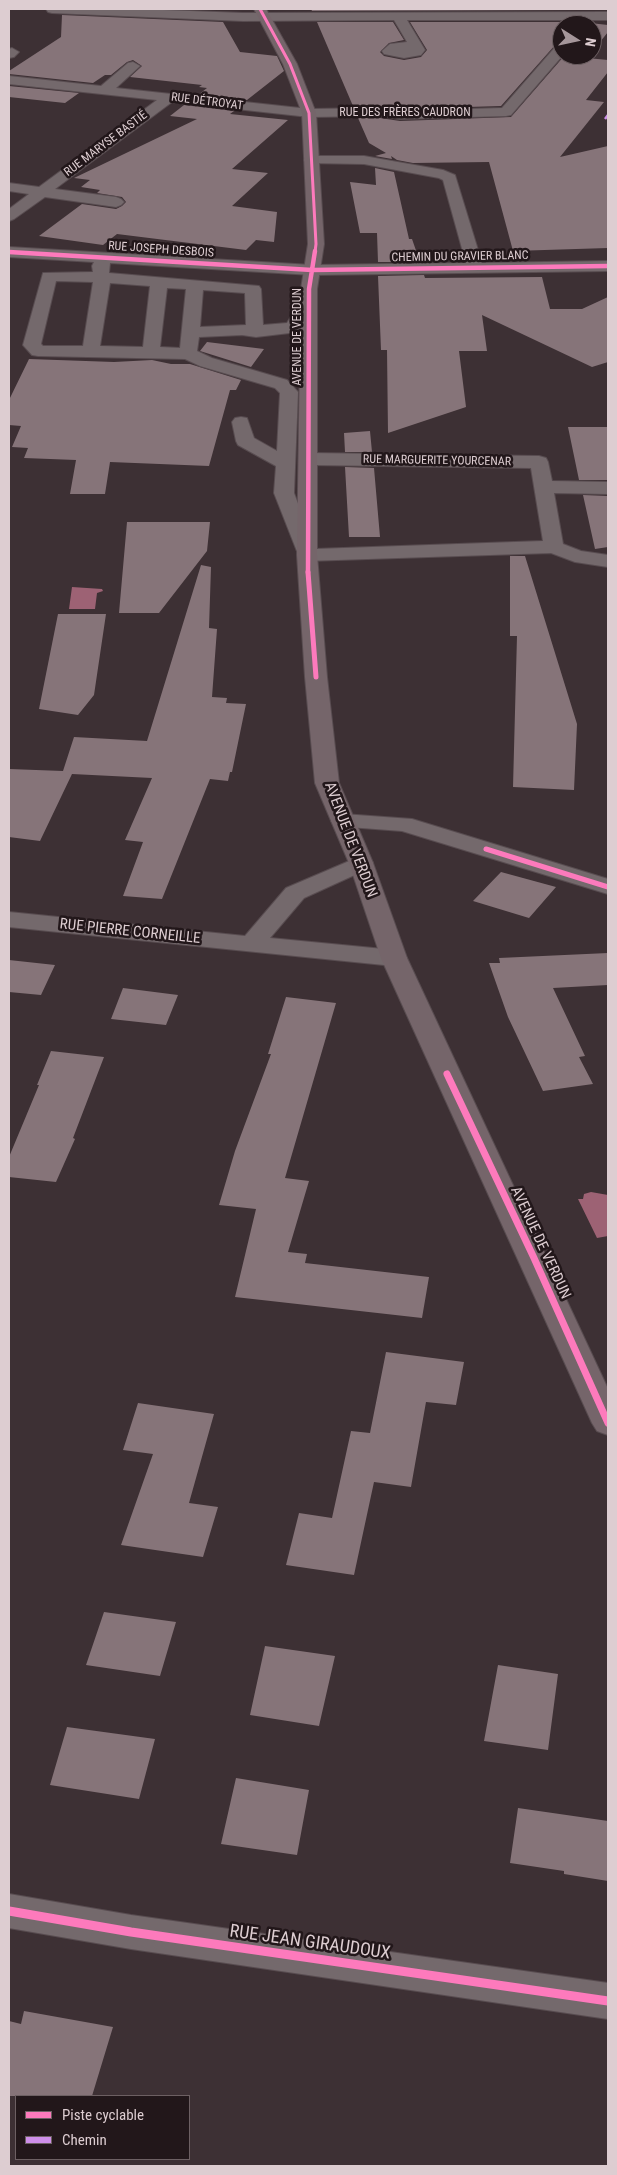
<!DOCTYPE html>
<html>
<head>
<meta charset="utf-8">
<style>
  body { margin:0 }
  #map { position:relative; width:617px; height:2175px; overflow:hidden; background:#3d3034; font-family:"Roboto Condensed",sans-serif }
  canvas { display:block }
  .frame { position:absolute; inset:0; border:10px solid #ddcdd1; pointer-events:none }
  .legend { position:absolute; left:15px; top:2095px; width:175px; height:65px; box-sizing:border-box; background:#22171a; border:1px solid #6d6063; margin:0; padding:6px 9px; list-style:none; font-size:15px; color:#ddcdd1 }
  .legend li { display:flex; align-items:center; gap:10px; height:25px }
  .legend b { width:25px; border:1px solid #6d6063 }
  .north { position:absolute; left:552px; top:15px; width:50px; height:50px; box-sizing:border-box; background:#22171a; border:1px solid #6d6063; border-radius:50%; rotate:100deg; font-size:14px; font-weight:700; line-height:20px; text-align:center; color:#ddcdd1 }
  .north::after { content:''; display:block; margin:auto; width:18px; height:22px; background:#a5969a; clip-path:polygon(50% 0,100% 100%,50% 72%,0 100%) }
</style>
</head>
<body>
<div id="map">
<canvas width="617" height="2175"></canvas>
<div class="frame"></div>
<ul class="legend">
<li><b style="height:6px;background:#fd7abc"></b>Piste cyclable</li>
<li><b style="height:6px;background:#ce8fe9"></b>Chemin</li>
</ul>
<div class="north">N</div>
</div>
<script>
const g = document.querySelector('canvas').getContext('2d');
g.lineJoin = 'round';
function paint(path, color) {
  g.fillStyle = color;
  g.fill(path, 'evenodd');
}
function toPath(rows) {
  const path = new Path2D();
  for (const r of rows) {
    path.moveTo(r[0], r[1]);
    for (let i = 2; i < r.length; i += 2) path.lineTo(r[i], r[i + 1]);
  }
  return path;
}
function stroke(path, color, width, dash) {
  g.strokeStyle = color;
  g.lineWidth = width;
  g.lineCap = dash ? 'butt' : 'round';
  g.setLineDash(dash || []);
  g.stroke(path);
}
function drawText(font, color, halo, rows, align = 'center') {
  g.font = font + ' "Roboto Condensed",sans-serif';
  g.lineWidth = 5;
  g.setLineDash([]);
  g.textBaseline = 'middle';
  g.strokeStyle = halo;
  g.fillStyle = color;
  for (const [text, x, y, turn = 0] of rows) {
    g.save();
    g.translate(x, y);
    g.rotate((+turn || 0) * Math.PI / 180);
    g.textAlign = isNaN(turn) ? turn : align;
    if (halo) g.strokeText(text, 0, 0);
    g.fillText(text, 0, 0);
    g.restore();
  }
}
const water = toPath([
  [72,587,102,589,103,591,97,593,95,609,69,609],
  [591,1192,608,1195,608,1236,597,1238,578,1199,583,1199,584,1194]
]);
const building = toPath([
  [311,9,577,9,578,10,312,11],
  [62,15,223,22,240,52,277,56,284,71,247,100,198,95,207,88,199,87,202,85,130,77,142,66,133,60,127,62,111,75,105,75,93,83,9,74,9,71,61,37],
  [317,22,393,22,404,40,389,43,380,52,384,56,404,60,421,57,427,50,410,22,581,22,608,25,608,32,592,52,592,25,562,25,562,42,556,44,501,106,400,109,380,106,353,106],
  [565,55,589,55,587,58,608,60,608,72,586,100,604,102,560,157,608,146,608,248,513,251,489,162,413,163,397,160,391,156,392,159,375,156,386,153,369,143,358,118,380,118,400,121,511,117],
  [9,86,79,93,65,103,9,97],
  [184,105,234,111,230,114,288,120,232,169,268,173,232,206,277,212,274,242,256,240,246,250,117,234,103,245,39,236,82,204,116,209,122,206,126,202,122,197,97,193,100,190,81,187,90,180,74,178,197,119,170,116],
  [375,168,394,172,409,239,412,239,420,262,378,262,377,233,360,233,350,182,376,185],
  [424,275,425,278,542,277,550,309,582,309,608,297,608,362,592,367,482,315,487,351,459,351,466,407,388,433,387,350,381,350,378,276],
  [207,342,264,349,251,367,200,351],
  [29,359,114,362,152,360,171,364,190,364,241,380,236,390,230,390,209,466,110,462,105,494,70,494,76,460,24,458,28,448,12,447,21,426,9,425,9,400],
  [568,427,608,427,608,480,579,480],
  [370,431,372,452,345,452,344,433],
  [345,467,374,468,380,537,349,537],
  [583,495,608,496,608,547,595,549],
  [127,522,210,522,207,551,159,613,119,613],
  [510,556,525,556,577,724,574,790,513,787,517,636,510,636],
  [201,565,211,567,209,628,217,629,212,697,227,698,226,703,246,704,232,772,230,772,228,781,210,779,162,899,123,896,143,842,125,840,152,778,72,774,40,841,9,837,9,769,63,771,74,737,147,741],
  [58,614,106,614,94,695,78,715,39,709],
  [501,872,556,887,529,918,473,901],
  [608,953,608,985,553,988,585,1056,579,1057,593,1084,543,1091,508,1017,489,963,500,963,499,958],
  [9,960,55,965,41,995,9,992],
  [123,988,178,995,166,1025,111,1019],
  [286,997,336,1003,285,1178,309,1181,288,1252,307,1254,305,1263,429,1277,422,1318,235,1297,256,1209,219,1205,235,1151,271,1054,268,1054],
  [51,1051,104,1057,73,1138,75,1139,56,1182,9,1177,9,1157,39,1085,37,1085],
  [386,1352,464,1362,456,1405,426,1402,411,1487,374,1482,354,1575,286,1565,299,1513,332,1518,351,1431,370,1433],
  [138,1403,214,1414,189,1503,218,1507,203,1557,121,1545,153,1454,123,1450],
  [104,1612,176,1622,160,1676,86,1665],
  [265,1646,335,1656,319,1726,250,1715],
  [498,1665,558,1674,548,1750,484,1741],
  [67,1727,155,1739,139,1799,50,1785],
  [236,1778,309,1790,297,1855,221,1844],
  [518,1808,608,1821,608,1881,564,1874,564,1871,510,1863],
  [24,2011,113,2027,92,2096,9,2096,9,2021,21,2024]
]);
const minor = toPath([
  [46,9,137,9,243,13,608,12,608,20,407,20,425,50,421,55,404,58,384,54,382,51,390,44,407,42,394,20,243,21,52,13,48,12,46,9],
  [562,44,563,55,511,115,506,116,400,119,380,116,309,117,172,102,55,189,116,197,121,199,124,202,121,205,116,207,45,197,14,219,9,221,9,209,29,194,9,191,9,183,39,187,157,100,9,84,9,76,101,86,128,63,133,62,140,66,116,88,309,109,380,108,400,111,502,108,557,45,562,44],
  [12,48,19,52,14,57,9,58,9,49,12,48],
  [311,156,364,156,443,170,455,175,482,263,608,261,608,271,312,275,110,263,109,273,259,286,261,289,263,325,287,323,303,297,315,297,317,301,298,332,256,337,242,335,199,337,197,351,212,358,287,380,298,392,294,493,315,549,543,541,531,468,309,465,302,463,300,459,302,455,309,453,539,456,546,458,548,462,552,481,608,482,608,494,554,493,563,544,581,551,608,555,608,567,575,562,551,553,307,561,300,559,274,493,276,466,238,445,236,441,232,422,235,418,241,417,247,418,254,438,277,451,280,393,275,388,200,366,185,359,38,356,32,355,23,345,43,273,93,272,92,266,94,262,9,257,9,247,312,265,466,263,443,180,439,178,364,164,306,163,304,160,306,157,311,156],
  [56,281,93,282,83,346,43,346,41,344,56,281],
  [110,283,150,286,143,347,100,346,110,283],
  [167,288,186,289,180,348,160,347,167,288],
  [203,290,245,293,246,325,200,327,203,290],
  [343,814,412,819,608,879,608,894,402,831,335,826,331,821,335,816,343,814],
  [361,856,370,858,373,863,370,868,304,898,270,938,394,950,403,953,407,958,403,963,394,966,9,927,9,912,245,936,286,888,361,856],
  [9,1894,131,1915,608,1983,608,2019,131,1949,9,1928,9,1894]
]);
const major = toPath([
  [254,9,266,9,297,64,316,113,324,244,317,289,317,555,327,677,339,783,373,863,407,958,608,1389,608,1435,597,1431,592,1423,381,958,349,863,315,783,305,677,297,555,301,289,308,244,302,113,283,64,254,9]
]);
const quiet = toPath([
  [608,115,605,119,608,120]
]);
const cyclewayFar4 = toPath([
  [260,9,290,64,309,113,316,244,315,252]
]);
const cyclewayFar3 = toPath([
  [9,252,312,270,608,266],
  [308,573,309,289,315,251]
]);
const cyclewayFar2 = toPath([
  [308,572,316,677],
  [486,849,608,887]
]);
const cyclewayFar1 = toPath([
  [447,1074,534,1258,608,1423]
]);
const cycleway = toPath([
  [9,1911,131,1932,608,2001]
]);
const farStreetnames = [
  ["RUE DÉTROYAT",207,102,7],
  ["RUE DES FRÈRES CAUDRON",405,113],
  ["RUE MARYSE BASTIÉ",106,144,-37],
  ["RUE JOSEPH DESBOIS",161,250,4],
  ["CHEMIN DU GRAVIER BLANC",460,257,-1],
  ["AVENUE DE VERDUN",298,337,-90],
  ["RUE MARGUERITE YOURCENAR",437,461,1]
];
const streetNames = [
  ["AVENUE DE VERDUN",350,840,69],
  ["RUE PIERRE CORNEILLE",130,932,6],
  ["AVENUE DE VERDUN",540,1243,65]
];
const nearStreetnames = [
  ["RUE JEAN GIRAUDOUX",310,1943,8]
];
paint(water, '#9d6274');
paint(building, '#867479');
stroke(minor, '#584c50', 2);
stroke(major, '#584c50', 2);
paint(minor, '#74696c');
paint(major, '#75656a');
stroke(quiet, '#ce8fe9', 2.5, [5, 2.5]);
stroke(cyclewayFar4, '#fd7abc', 3);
stroke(cyclewayFar3, '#fd7abc', 4.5);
stroke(cyclewayFar2, '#fd7abc', 5);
stroke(cyclewayFar1, '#fd7abc', 7);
stroke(cycleway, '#fd7abc', 9);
drawText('12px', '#ddcdd1', '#22171a', farStreetnames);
drawText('15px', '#ddcdd1', '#22171a', streetNames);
drawText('18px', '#ddcdd1', '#22171a', nearStreetnames);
</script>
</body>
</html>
